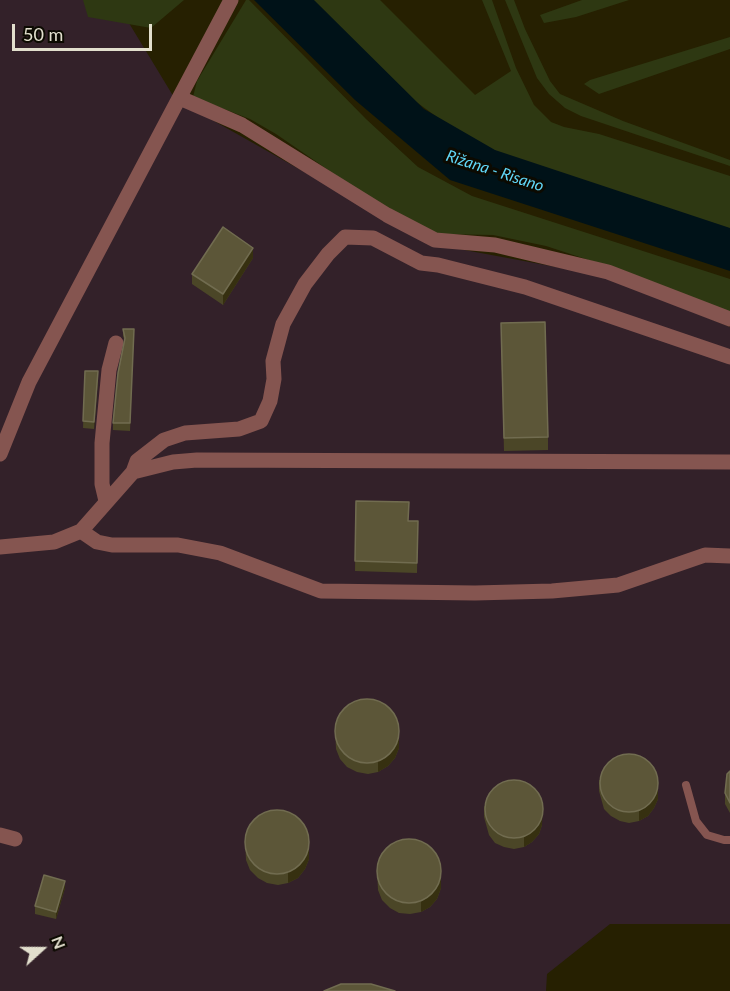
<!DOCTYPE html>
<html>
<head>
<meta charset="utf-8">
<style>
  body { margin:0 }
  #map { position:relative; width:730px; height:991px; overflow:hidden; background:#262001; font-family:Lato,sans-serif }
  canvas { display:block }
  .north { position:absolute; left:12px; top:919px; width:60px; height:60px; -webkit-text-stroke:4px #0c0a01; paint-order:stroke; rotate:69deg; font-size:16px; font-weight:700; line-height:24px; text-align:center; color:#e2dfcd }
  .north::after { content:''; display:block; margin:auto; width:21px; height:27px; background:#e2dfcd; clip-path:polygon(50% 0,100% 100%,50% 72%,0 100%) }
  .scale { position:absolute; left:12px; top:24px; width:140px; height:27px; box-sizing:border-box; border:3px solid #e2dfcd; border-top:0; padding-left:8px; font-size:18px; line-height:21px; white-space:nowrap; color:#e2dfcd; -webkit-text-stroke:4px #0c0a01; paint-order:stroke }
</style>
</head>
<body>
<div id="map">
<canvas width="730" height="991"></canvas>
<div class="north">N</div>
<div class="scale">50 m</div>
</div>
<script>
const g = document.querySelector('canvas').getContext('2d');
g.lineJoin = 'round';
function paint(path, color) {
  g.fillStyle = color;
  g.fill(path, 'evenodd');
}
function toPath(rows) {
  const path = new Path2D();
  for (const r of rows) {
    if (r.length === 3) {
      path.moveTo(r[0] + r[2], r[1]);
      path.arc(r[0], r[1], r[2], 0, 2 * Math.PI);
      continue;
    }
    path.moveTo(r[0], r[1]);
    for (let i = 2; i < r.length; i += 2) path.lineTo(r[i], r[i + 1]);
  }
  return path;
}
function stroke(path, color, width, dash) {
  g.strokeStyle = color;
  g.lineWidth = width;
  g.lineCap = dash ? 'butt' : 'round';
  g.setLineDash(dash || []);
  g.stroke(path);
}
function drawText(font, color, halo, rows, align = 'center') {
  g.font = font + ' Lato,sans-serif';
  g.lineWidth = 6;
  g.setLineDash([]);
  g.textBaseline = 'middle';
  g.strokeStyle = halo;
  g.fillStyle = color;
  for (const [text, x, y, turn = 0] of rows) {
    g.save();
    g.translate(x, y);
    g.rotate((+turn || 0) * Math.PI / 180);
    g.textAlign = isNaN(turn) ? turn : align;
    if (halo) g.strokeText(text, 0, 0);
    g.fillText(text, 0, 0);
    g.restore();
  }
}
const industrial = toPath([
  [0,0,115,0,175,99,432,244,605,276,730,327,730,924,610,924,547,974,546,991,0,991]
]);
const green = toPath([
  [83,0,184,0,151,28,88,17],
  [246,0,249,0,366,119,418,167,472,196,730,279,730,313,604,265,546,246,493,235,438,234,425,232,337,176,276,134,250,119,193,97,197,81],
  [309,0,380,0,475,95,511,71,482,0,492,0,516,68,534,105,551,122,564,127,599,134,730,176,730,232,592,191,467,139,385,79],
  [505,0,514,0,525,29,550,81,560,94,623,121,730,160,730,166,581,116,565,108,549,94,537,78],
  [582,0,629,0,576,17,544,23,540,15],
  [730,37,730,49,599,94,584,84,590,80]
]);
const water = toPath([
  [254,0,314,0,424,109,495,150,730,228,730,271,450,180,355,100]
]);
const lane = toPath([
  [686,785,696,821,707,835,724,840,730,840]
]);
const street = toPath([
  [180,98,242,125,387,215,435,240,495,245,608,272,730,319],
  [0,454,29,382,231,0],
  [133,472,173,462,197,460,730,462],
  [106,501,102,484,102,443,109,370,116,343],
  [81,531,97,542,112,545,178,545,220,553,321,591,475,593,552,591,618,585,705,555,730,556],
  [0,547,54,542,81,531,133,472,137,461,164,440,185,433,239,429,261,421,270,401,274,379,273,361,283,324,305,284,328,254,345,237,373,238,421,263,438,265,525,287,730,357],
  [0,835,15,839]
]);
const wall = toPath([
  [253,258,223,305,192,284,192,274],
  [123,329,134,329,130,431,113,430,113,423,125,342,123,336],
  [501,337,548,437,548,450,504,451],
  [85,371,98,379,94,429,83,428],
  [356,501,408,521,418,521,417,573,355,571],
  [335,728,399,748,395,758,388,766,378,772,368,774,357,772,347,767,340,759,336,749],
  [730,771,730,813,725,804,725,793],
  [658,779,658,799,654,808,648,816,639,821,629,823,620,821,611,816,604,809,599,791,599,780],
  [484,806,542,825,539,834,532,842,524,847,514,849,504,847,495,843,489,835,484,817],
  [309,838,309,859,305,869,298,878,288,883,278,885,267,883,258,878,250,870,246,860,245,840],
  [377,869,441,888,437,899,430,907,421,912,410,914,399,913,390,908,382,900,378,890],
  [65,888,56,919,35,914,35,906]
]);
const shadedWall = toPath([
  [253,248,253,258,223,305,223,294],
  [98,371,98,379,94,429,94,422],
  [399,727,399,748,395,758,388,766,378,772,378,761],
  [658,788,658,799,654,808,648,816,639,821,639,810],
  [543,805,542,825,539,834,532,842,524,847,524,836],
  [309,849,309,859,305,869,298,878,288,883,288,872],
  [441,867,441,888,437,899,430,907,421,912,421,902],
  [65,881,65,888,56,919,56,912]
]);
const building = toPath([
  [223,227,253,248,223,294,192,274,223,227],
  [545,322,548,437,504,438,501,323,545,322],
  [123,329,134,329,130,423,113,423,118,373,125,338,123,329],
  [85,371,98,371,94,422,83,421,85,371],
  [356,501,409,502,408,521,418,521,417,563,355,561,356,501],
  [367,731,32],
  [629,783,29],
  [730,771,730,803,725,793,727,774,730,771],
  [514,809,29],
  [277,842,32],
  [409,871,32],
  [44,875,65,881,56,912,35,906,44,875],
  [341,984,371,984,395,991,324,991,341,984]
]);
const waterNames = [
  ["Rižana - Risano",495,171,18]
];
paint(industrial, '#332129');
paint(green, '#2e3812');
paint(water, '#001218');
stroke(lane, '#855550', 8);
stroke(street, '#855550', 15);
paint(wall, '#4b4627');
paint(shadedWall, '#363010');
paint(building, '#5c5638');
stroke(building, '#716c50', 1.5);
drawText('italic 16px', '#61d7f7', '#0c0a01', waterNames);
</script>
</body>
</html>
